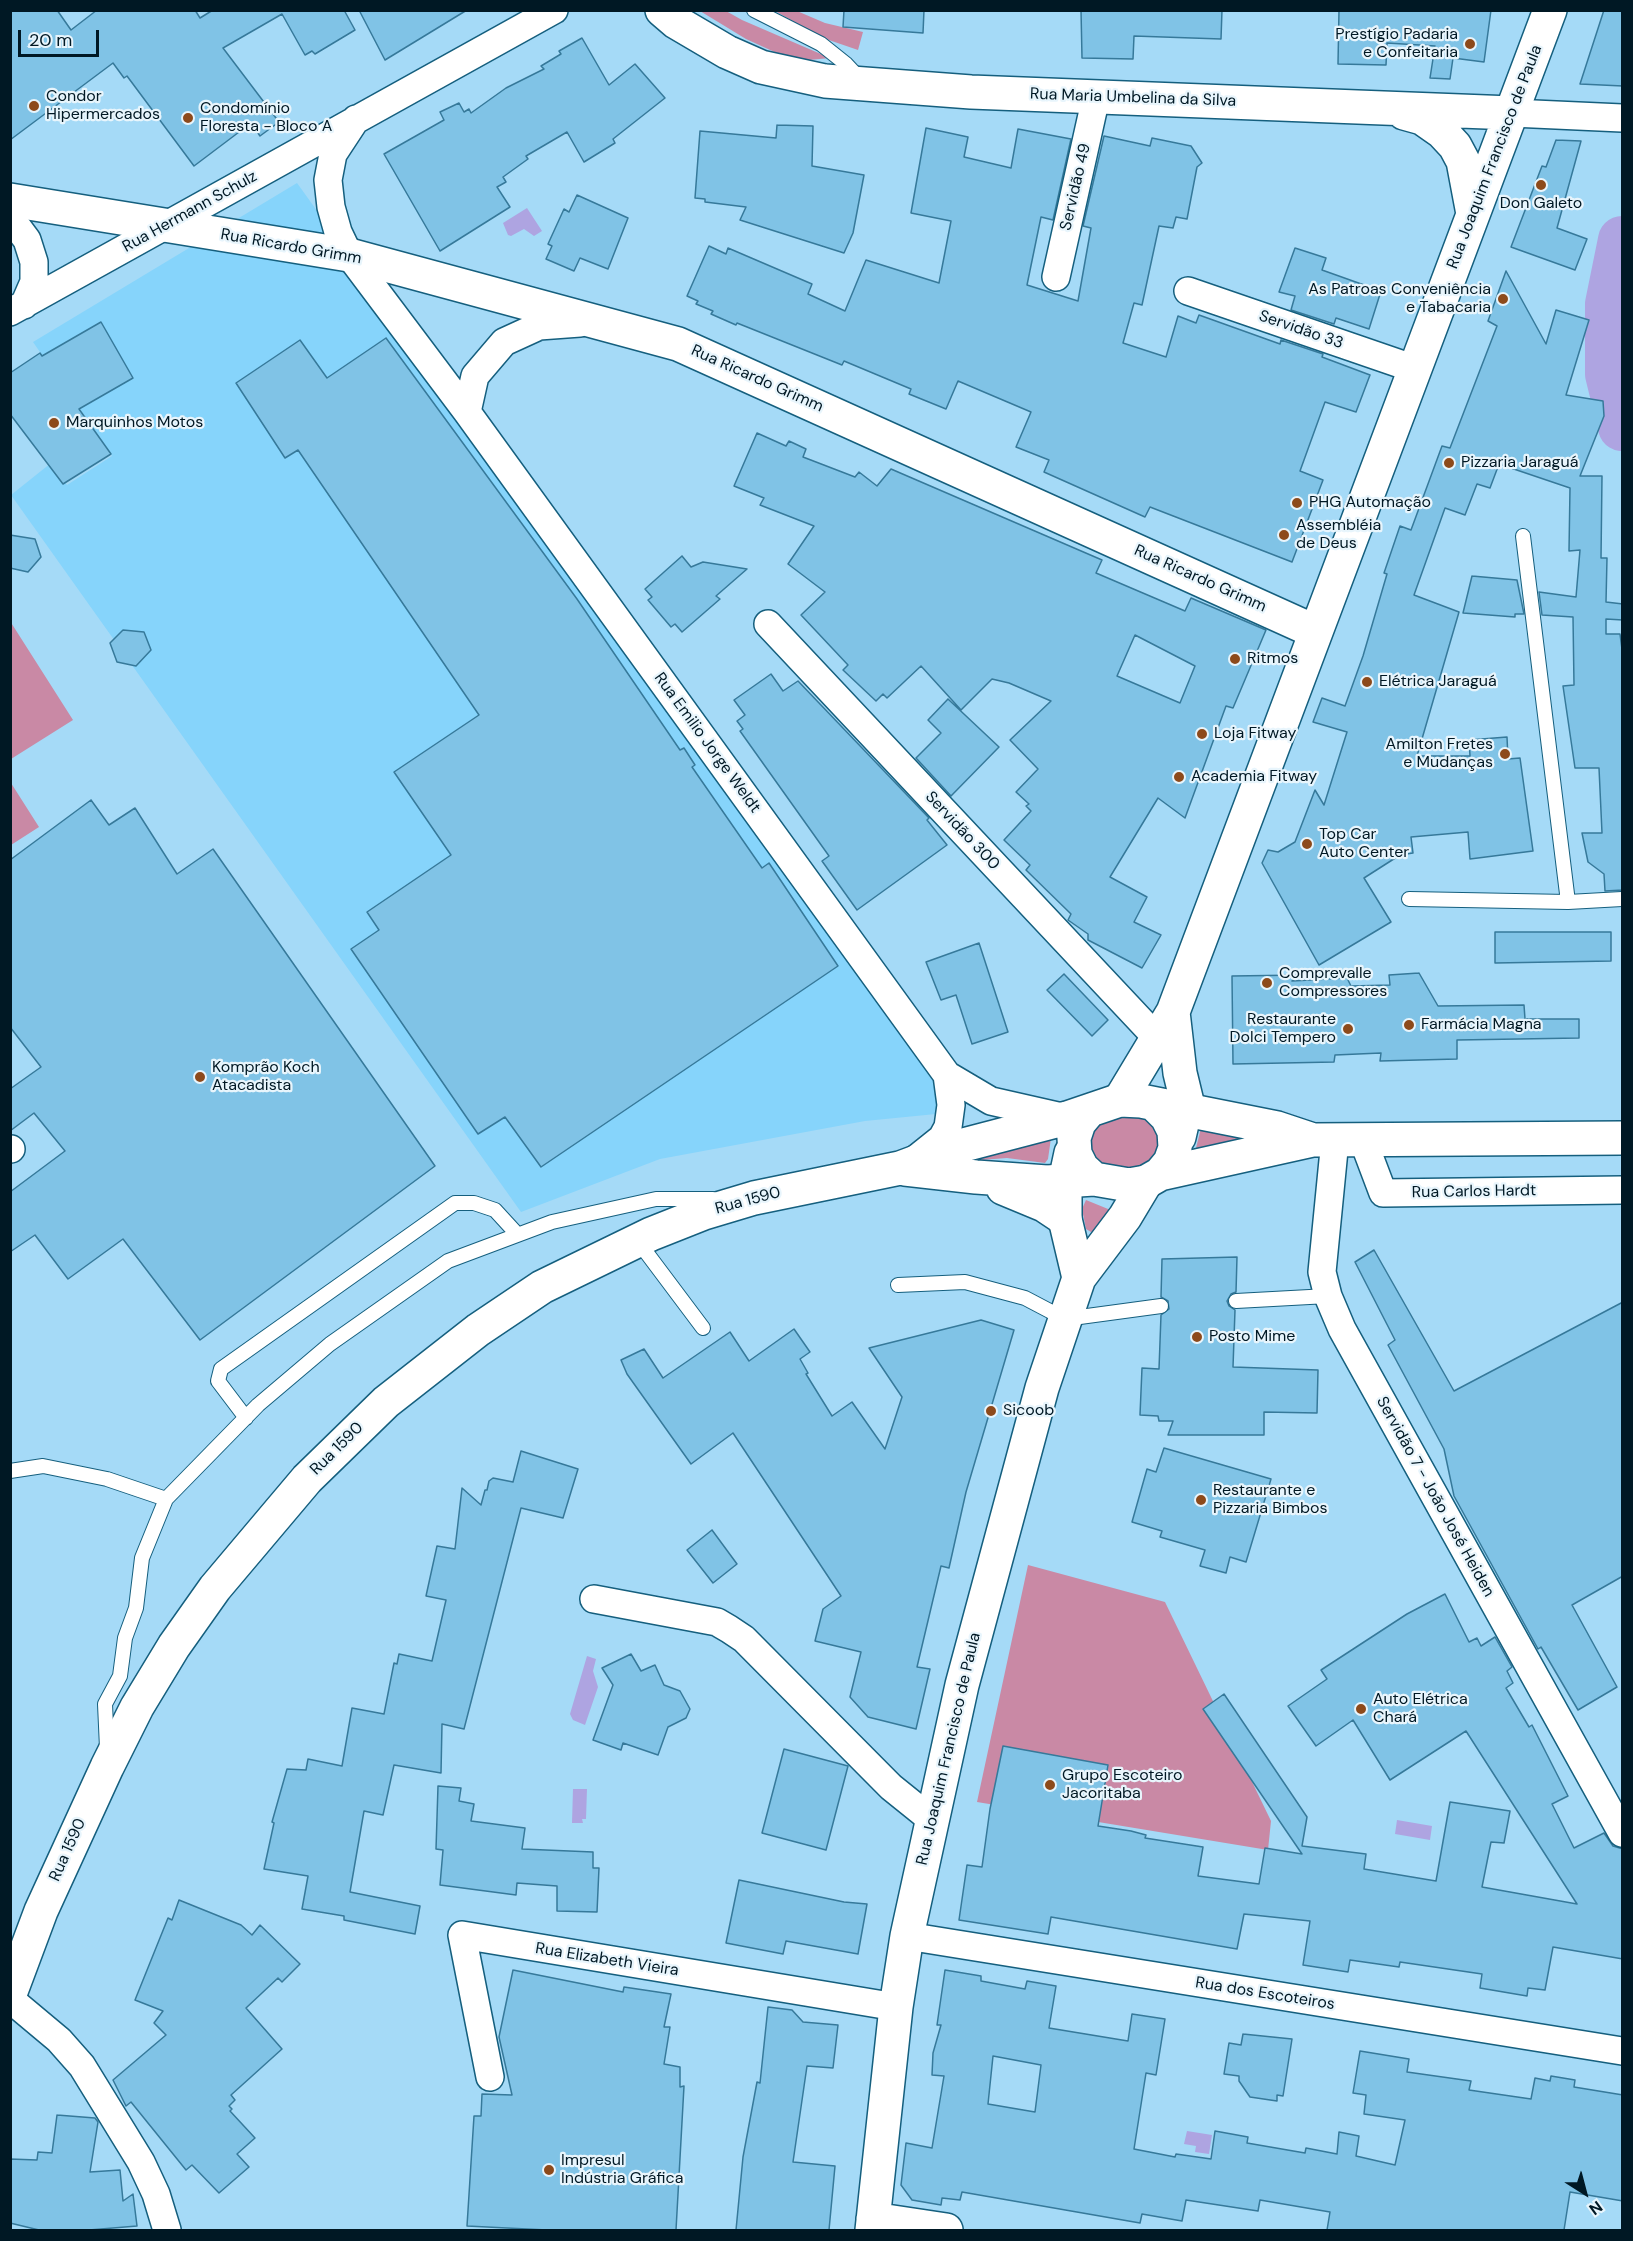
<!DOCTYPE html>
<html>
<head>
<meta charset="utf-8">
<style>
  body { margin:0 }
  #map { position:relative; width:1633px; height:2241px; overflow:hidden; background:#a5daf7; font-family:"DM Sans",sans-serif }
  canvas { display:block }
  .frame { position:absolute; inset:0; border:12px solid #001824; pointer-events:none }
  .north { position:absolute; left:1555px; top:2163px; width:60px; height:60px; -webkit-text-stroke:4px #e8f5fc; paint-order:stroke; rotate:144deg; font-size:16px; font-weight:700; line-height:24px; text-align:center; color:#001824 }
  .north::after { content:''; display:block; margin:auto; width:21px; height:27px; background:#001824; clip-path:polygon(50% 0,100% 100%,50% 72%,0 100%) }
  .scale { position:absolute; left:18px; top:30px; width:81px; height:27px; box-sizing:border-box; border:3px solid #001824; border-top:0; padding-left:8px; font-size:18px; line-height:21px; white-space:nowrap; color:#001824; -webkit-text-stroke:4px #e8f5fc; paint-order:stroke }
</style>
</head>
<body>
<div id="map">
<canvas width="1633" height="2241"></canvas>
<div class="frame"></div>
<div class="north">N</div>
<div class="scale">20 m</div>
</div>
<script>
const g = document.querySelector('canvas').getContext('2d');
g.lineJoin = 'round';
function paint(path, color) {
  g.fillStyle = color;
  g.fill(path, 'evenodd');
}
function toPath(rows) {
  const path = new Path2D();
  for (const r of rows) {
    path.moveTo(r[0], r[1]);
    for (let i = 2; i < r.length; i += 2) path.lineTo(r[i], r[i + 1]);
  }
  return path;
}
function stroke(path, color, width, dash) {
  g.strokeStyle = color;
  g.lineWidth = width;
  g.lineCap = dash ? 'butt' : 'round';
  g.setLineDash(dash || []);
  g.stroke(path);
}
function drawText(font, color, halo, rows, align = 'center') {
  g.font = font + ' "DM Sans",sans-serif';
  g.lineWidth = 4.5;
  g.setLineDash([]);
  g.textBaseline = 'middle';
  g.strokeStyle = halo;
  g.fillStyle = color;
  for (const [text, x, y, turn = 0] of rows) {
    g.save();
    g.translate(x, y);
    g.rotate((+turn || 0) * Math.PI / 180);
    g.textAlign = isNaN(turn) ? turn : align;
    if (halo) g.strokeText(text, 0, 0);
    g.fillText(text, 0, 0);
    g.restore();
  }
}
const built = toPath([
  [297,183,938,1072,936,1114,865,1121,660,1159,521,1212,11,495,51,463,67,485,112,456,33,342]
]);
const green = toPath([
  [700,11,726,11,742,20,830,58,809,60,779,54,746,39],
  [775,11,797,11,825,23,863,32,858,50,823,38],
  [10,621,73,720,11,759,10,759],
  [11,783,39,827,11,845,10,845],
  [1129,1110,1152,1121,1159,1137,1159,1147,1143,1168,1118,1173,1097,1162,1092,1154,1091,1136,1099,1120],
  [1201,1128,1247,1139,1195,1152],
  [1051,1138,1048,1159,1045,1163,1007,1158,968,1161,968,1154],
  [1086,1200,1113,1211,1096,1231,1091,1232,1086,1229,1082,1209],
  [1028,1565,1165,1602,1271,1821,1268,1850,977,1802]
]);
const water = toPath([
  [527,208,542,231,534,236,524,229,511,236,508,235,503,223],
  [587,1656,596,1659,593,1671,598,1687,585,1725,573,1720,570,1714],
  [573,1789,587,1789,586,1819,582,1819,583,1823,572,1823],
  [1397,1820,1432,1826,1430,1840,1395,1834],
  [1187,2131,1212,2135,1209,2154,1195,2152,1196,2146,1184,2144]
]);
const river = toPath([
  [1622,240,1609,304,1609,374,1622,427]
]);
const building = toPath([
  [10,10,57,10,71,30,97,10,195,10,200,18,213,10,344,10,355,30,315,54,312,51,305,55,282,14,223,48,279,122,260,136,251,123,194,166,127,76,124,78,113,63,10,140,10,10],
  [359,10,467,10,385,60,359,10],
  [844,10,924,10,923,33,843,27,844,10],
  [1081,10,1222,10,1221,39,1134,36,1133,59,1082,58,1081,10],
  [1339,10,1491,10,1484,62,1453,58,1450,79,1430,78,1435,46,1387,43,1386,65,1338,64,1339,10],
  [1604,10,1623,10,1623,86,1580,84,1604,10],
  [582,38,609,85,635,64,665,98,613,139,615,143,584,162,567,132,526,156,528,159,503,177,506,182,497,187,510,207,440,251,384,154,444,120,440,112,459,103,464,112,469,109,471,113,506,88,544,69,541,66,561,54,559,51,582,38],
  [777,125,813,126,812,166,864,175,853,233,844,253,740,220,746,207,705,202,705,199,695,198,700,131,776,138,777,125],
  [926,128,968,137,964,157,1011,168,1018,129,1071,139,1053,220,1041,217,1027,285,1078,301,1091,228,1083,226,1104,136,1150,146,1152,138,1191,146,1202,163,1197,167,1187,219,1176,217,1173,228,1159,226,1142,305,1134,303,1123,343,1166,357,1178,316,1196,323,1199,315,1280,344,1281,340,1323,354,1322,357,1370,375,1356,412,1325,402,1300,471,1323,480,1292,562,1150,507,1145,517,1044,472,1049,460,1016,447,1031,412,958,381,946,409,909,394,911,389,844,361,842,365,737,323,736,325,711,314,713,311,696,304,698,301,687,296,709,246,726,254,728,248,812,284,808,294,845,311,866,260,939,283,951,221,911,213,926,128],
  [1556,140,1581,141,1557,228,1587,239,1575,270,1511,247,1542,166,1546,167,1556,140],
  [577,195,628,218,608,269,580,258,574,271,546,259,552,246,548,244,564,209,569,212,577,195],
  [1295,248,1326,258,1322,270,1381,291,1369,329,1336,318,1334,324,1291,310,1295,296,1279,292,1295,248],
  [1506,271,1546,344,1556,310,1589,320,1566,395,1603,401,1604,416,1580,476,1602,476,1601,558,1607,558,1606,602,1623,604,1623,620,1606,619,1606,634,1620,634,1623,657,1623,890,1605,891,1604,874,1588,862,1582,833,1602,833,1599,768,1575,768,1563,686,1574,685,1573,617,1542,615,1539,592,1576,597,1580,550,1569,551,1570,488,1499,464,1490,488,1477,484,1465,515,1445,508,1414,595,1459,612,1417,756,1470,756,1469,740,1507,737,1508,759,1520,758,1533,851,1470,859,1468,832,1411,837,1413,853,1400,855,1364,878,1391,922,1319,965,1262,863,1268,850,1278,852,1295,842,1315,790,1324,805,1347,732,1313,722,1322,698,1345,706,1363,656,1387,574,1384,573,1400,526,1411,530,1442,446,1450,448,1497,326,1488,321,1506,271],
  [101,322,133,378,79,409,111,454,63,484,10,414,10,373,40,353,42,356,101,322],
  [386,338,577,599,680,750,684,748,695,765,692,767,762,868,769,863,838,966,541,1167,505,1117,478,1134,351,949,379,930,367,912,451,855,394,772,479,715,298,450,285,458,236,383,300,340,327,378,386,338],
  [757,433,786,446,789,441,806,449,803,457,855,477,859,472,877,486,891,469,1102,560,1096,573,1185,611,1191,598,1266,630,1233,708,1226,706,1185,818,1158,798,1110,877,1147,897,1134,922,1161,935,1142,968,1088,940,1088,934,1068,920,1071,914,1026,870,1030,865,1004,840,1031,811,1026,806,1029,804,1016,792,1038,769,1010,740,1051,701,1009,683,992,679,961,710,921,666,887,698,883,694,876,701,843,670,848,665,801,615,825,592,788,564,814,526,760,505,764,498,734,486,757,433],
  [1135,635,1195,666,1180,703,1117,676,1135,635],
  [10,535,35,539,41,557,28,572,10,568,10,535],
  [682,556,691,567,703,562,747,569,716,596,720,599,682,632,675,624,671,627,648,600,652,597,645,589,682,556],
  [1472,576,1517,580,1524,614,1515,614,1515,617,1463,613,1472,576],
  [123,630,144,632,151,650,136,666,117,662,110,643,123,630],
  [771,674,783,691,798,681,929,818,927,820,947,845,857,910,822,861,829,856,740,731,743,729,737,721,745,715,734,700,771,674],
  [948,699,999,747,951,796,916,758,941,733,928,720,948,699],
  [91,800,109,825,135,808,177,874,213,849,435,1166,200,1340,123,1239,68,1279,35,1235,10,1252,10,1192,65,1151,34,1113,10,1131,10,1089,41,1067,10,1027,10,860,91,800],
  [1495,932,1611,932,1611,961,1495,963,1495,932],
  [979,943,1008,1032,972,1044,956,995,941,1000,926,962,979,943],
  [1419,973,1438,1006,1524,1005,1525,1019,1579,1019,1579,1038,1457,1040,1457,1059,1380,1061,1381,1053,1335,1055,1334,1062,1233,1064,1232,976,1302,975,1292,981,1347,978,1351,986,1390,985,1389,975,1419,973],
  [1064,974,1108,1020,1092,1036,1047,990,1064,974],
  [1374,1250,1454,1391,1623,1302,1623,1576,1572,1605,1617,1687,1578,1710,1541,1647,1538,1649,1454,1496,1444,1449,1388,1345,1395,1340,1355,1262,1374,1250],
  [1237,1257,1236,1292,1231,1294,1227,1301,1229,1306,1235,1310,1233,1367,1318,1370,1317,1413,1264,1412,1264,1435,1168,1435,1173,1421,1159,1421,1158,1416,1140,1415,1142,1368,1159,1369,1161,1315,1169,1309,1168,1301,1161,1297,1162,1259,1237,1257],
  [981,1320,1014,1330,966,1492,949,1568,941,1566,917,1667,930,1669,916,1729,868,1717,850,1697,861,1652,815,1641,823,1609,841,1596,733,1433,691,1464,627,1374,621,1360,644,1349,663,1378,730,1332,749,1361,794,1329,810,1352,800,1359,808,1373,806,1374,832,1416,852,1402,885,1449,902,1397,869,1348,981,1320],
  [1164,1448,1271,1479,1246,1562,1230,1557,1226,1573,1200,1566,1205,1550,1160,1537,1162,1531,1132,1522,1147,1469,1156,1472,1164,1448],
  [521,1451,578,1469,563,1518,521,1508,464,1729,442,1724,441,1773,394,1765,383,1815,364,1811,350,1892,420,1906,415,1934,344,1920,344,1916,302,1909,308,1876,264,1869,274,1823,272,1822,287,1769,306,1770,308,1759,342,1766,352,1708,384,1714,394,1663,397,1664,399,1654,432,1661,446,1600,426,1596,437,1546,455,1549,462,1488,481,1505,485,1490,487,1490,489,1481,493,1478,513,1482,521,1451],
  [712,1530,737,1564,713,1583,687,1550,712,1530],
  [1445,1594,1469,1642,1477,1638,1481,1646,1495,1637,1512,1667,1507,1671,1513,1683,1506,1688,1529,1727,1532,1725,1568,1796,1552,1804,1574,1848,1604,1833,1613,1846,1623,1849,1623,1959,1553,1947,1545,1990,1528,1988,1527,1996,1480,1988,1482,1974,1400,1962,1399,1967,1350,1960,1348,1972,1303,1965,1310,1921,1244,1914,1237,1949,1051,1917,1048,1934,959,1920,967,1865,982,1867,990,1809,1003,1746,1108,1765,1098,1826,1131,1831,1146,1835,1145,1838,1203,1847,1198,1876,1259,1884,1265,1848,1302,1854,1203,1709,1224,1694,1307,1817,1302,1846,1366,1854,1364,1869,1436,1881,1450,1802,1510,1811,1504,1843,1491,1842,1482,1887,1577,1904,1466,1731,1390,1780,1353,1720,1316,1746,1288,1706,1327,1679,1321,1670,1407,1614,1445,1594],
  [631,1654,641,1671,655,1665,664,1685,680,1691,690,1709,686,1718,668,1727,658,1755,623,1743,621,1750,593,1740,613,1685,602,1668,631,1654],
  [784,1749,848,1766,826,1850,762,1833,784,1749],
  [438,1786,461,1788,459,1801,474,1804,471,1821,525,1828,522,1849,593,1852,593,1868,599,1868,597,1912,557,1911,557,1886,517,1883,516,1895,440,1885,443,1850,436,1849,438,1786],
  [739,1880,844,1902,867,1904,858,1954,786,1941,783,1954,726,1943,739,1880],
  [179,1900,241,1925,252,1935,260,1925,300,1964,282,1982,278,1978,246,2008,282,2049,231,2095,235,2100,229,2106,232,2109,230,2111,255,2138,237,2154,249,2167,219,2193,192,2165,186,2170,131,2102,126,2106,113,2080,166,2035,154,2023,163,2011,135,2000,168,1918,172,1920,179,1900],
  [513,1970,623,1992,624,1987,671,1994,664,2027,670,2027,664,2064,680,2067,680,2087,684,2086,676,2230,547,2230,467,2226,474,2116,481,2116,482,2094,512,2095,499,2037,513,1970],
  [945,1970,981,1976,981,1981,1025,1989,1027,1981,1056,1986,1049,2028,1128,2041,1132,2014,1165,2019,1156,2075,1146,2073,1134,2149,1175,2157,1176,2154,1211,2159,1215,2131,1248,2137,1247,2143,1305,2153,1306,2148,1337,2154,1339,2132,1359,2136,1356,2156,1395,2165,1405,2120,1364,2114,1366,2095,1353,2093,1360,2051,1409,2059,1407,2072,1471,2081,1469,2090,1531,2099,1535,2078,1550,2081,1551,2076,1575,2080,1574,2087,1623,2095,1623,2201,1570,2192,1564,2230,1327,2230,1330,2212,1260,2200,1258,2211,1186,2200,1182,2221,1142,2214,1140,2223,962,2192,960,2200,942,2198,941,2205,912,2200,901,2185,906,2143,932,2148,944,2076,932,2075,933,2053,941,2025,937,2025,945,1970],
  [993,2056,1041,2065,1035,2112,988,2104,993,2056],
  [768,2007,792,2010,803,2022,838,2025,833,2068,807,2066,793,2162,835,2166,829,2230,736,2230,743,2157,757,2082,760,2083,768,2007],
  [1243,2034,1292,2039,1283,2096,1277,2095,1277,2101,1250,2097,1239,2081,1239,2076,1224,2074,1229,2043,1241,2045,1243,2034],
  [57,2115,95,2118,98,2122,90,2172,120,2170,123,2201,133,2194,137,2226,89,2230,39,2230,10,2223,10,2159,37,2160,38,2152,52,2153,57,2115]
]);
const lane = toPath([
  [754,10,821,44,846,64,861,80],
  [1523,536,1568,902],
  [1409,899,1568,902,1622,899],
  [637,1240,703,1328],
  [898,1285,965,1282,1025,1298,1065,1319,1161,1306],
  [1236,1301,1328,1296],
  [246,1418,218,1381,221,1369,455,1203,474,1203,495,1210,517,1234],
  [10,1471,43,1466,107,1479,166,1499],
  [107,1748,105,1704,120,1676,125,1638,136,1608,142,1558,166,1499,258,1405,330,1344,448,1261,552,1222,656,1199,713,1199]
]);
const street = toPath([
  [1512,113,1622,118],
  [356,119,333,154,328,180,331,207,338,232,349,255,467,412,947,1075,991,1101,1066,1118],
  [10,217,27,240,34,262,34,282,24,305],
  [1056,277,1096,97],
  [1188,291,1415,369],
  [10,312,554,10],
  [467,412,475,376,504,342,539,326,580,323],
  [768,624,1157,1038],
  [1335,1140,1322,1272,1328,1296,1342,1329,1622,1833],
  [1363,1140,1383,1193,1622,1190],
  [10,1149,11,1149],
  [917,1158,942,1138,948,1127,951,1105,947,1075],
  [594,1599,717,1622,729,1629,744,1639,891,1787,932,1820],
  [907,1936,1622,2051],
  [10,1999,59,2040,82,2066,141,2162,156,2194,167,2230],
  [490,2077,462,1935,896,2007]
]);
const secondary = toPath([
  [662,10,676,22,727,52,761,67,825,81,971,92,1512,113],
  [1404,113,1422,118,1442,132,1455,146,1463,161,1473,214],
  [10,200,349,255,678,344,1316,632],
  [1173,1012,1180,1073,1187,1102,1179,1137],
  [1120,1100,1173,1012,1550,10],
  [1071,1153,1065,1181,1065,1219,1079,1278],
  [873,2219,946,2230],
  [872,2230,896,2007,907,1936,962,1685,1042,1388,1079,1278,1125,1217,1146,1182]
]);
const highway = toPath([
  [1089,1111,1079,1123,1074,1138,1075,1154,1082,1168,1094,1179],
  [905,1169,976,1177,1047,1182,1094,1179,1129,1185,1146,1182,1160,1174,1170,1162,1175,1148,1174,1131,1167,1117,1155,1105],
  [1160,1174,1313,1140,1622,1138],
  [1003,1188,1044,1205,1065,1219],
  [10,1994,41,1911,107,1767,137,1707,174,1646,215,1588,307,1479,386,1402,478,1330,542,1287,651,1234,704,1213,754,1198,900,1168,956,1147,1067,1118,1120,1100,1141,1101,1277,1128,1313,1140]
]);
const markers = [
  [1470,44,6,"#8d4a1b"],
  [34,106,6,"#8d4a1b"],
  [188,118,6,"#8d4a1b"],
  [1541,185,6,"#8d4a1b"],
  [1503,299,6,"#8d4a1b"],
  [54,423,6,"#8d4a1b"],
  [1449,463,6,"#8d4a1b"],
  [1297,503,6,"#8d4a1b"],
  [1284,535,6,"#8d4a1b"],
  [1235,659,6,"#8d4a1b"],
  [1367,682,6,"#8d4a1b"],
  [1202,734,6,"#8d4a1b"],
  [1505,754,6,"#8d4a1b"],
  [1179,777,6,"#8d4a1b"],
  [1307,844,6,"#8d4a1b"],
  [1267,983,6,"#8d4a1b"],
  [1409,1025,6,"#8d4a1b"],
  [1348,1029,6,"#8d4a1b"],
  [200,1077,6,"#8d4a1b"],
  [1197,1337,6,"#8d4a1b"],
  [991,1411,6,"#8d4a1b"],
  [1201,1500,6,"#8d4a1b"],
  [1361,1709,6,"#8d4a1b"],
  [1050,1785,6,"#8d4a1b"],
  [549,2170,6,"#8d4a1b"]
];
const poiNames = [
  ["Prestígio Padaria",1458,35,"right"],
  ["e Confeitaria",1458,53,"right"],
  ["Condor",46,97],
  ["Hipermercados",46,115],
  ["Condomínio",200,109],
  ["Floresta - Bloco A",200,127],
  ["Don Galeto",1541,204,"center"],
  ["As Patroas Conveniência",1491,290,"right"],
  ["e Tabacaria",1491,308,"right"],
  ["Marquinhos Motos",66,423],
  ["Pizzaria Jaraguá",1461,463],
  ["PHG Automação",1309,503],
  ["Assembléia",1296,526],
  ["de Deus",1296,544],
  ["Ritmos",1247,659],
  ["Elétrica Jaraguá",1379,682],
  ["Loja Fitway",1214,734],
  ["Amilton Fretes",1493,745,"right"],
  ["e Mudanças",1493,763,"right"],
  ["Academia Fitway",1191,777],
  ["Top Car",1319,835],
  ["Auto Center",1319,853],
  ["Comprevalle",1279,974],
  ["Compressores",1279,992],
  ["Restaurante",1336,1020,"right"],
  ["Dolci Tempero",1336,1038,"right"],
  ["Farmácia Magna",1421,1025],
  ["Komprão Koch",212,1068],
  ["Atacadista",212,1086],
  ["Posto Mime",1209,1337],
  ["Sicoob",1003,1411],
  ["Restaurante e",1213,1491],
  ["Pizzaria Bimbos",1213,1509],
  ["Auto Elétrica",1373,1700],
  ["Chará",1373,1718],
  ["Grupo Escoteiro",1062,1776],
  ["Jacoritaba",1062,1794],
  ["Impresul",561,2161],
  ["Indústria Gráfica",561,2179]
];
const streetNames = [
  ["Rua Maria Umbelina da Silva",1133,98,2],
  ["Rua Joaquim Francisco de Paula",1495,157,-69],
  ["Servidão 49",1076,187,-77],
  ["Rua Hermann Schulz",190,212,-29],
  ["Rua Ricardo Grimm",291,247,10],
  ["Servidão 33",1301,330,19],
  ["Rua Ricardo Grimm",757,379,24],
  ["Rua Ricardo Grimm",1200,579,24],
  ["Rua Emilio Jorge Weldt",707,743,54],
  ["Servidão 300",962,831,47],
  ["Rua Carlos Hardt",1474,1192,-1],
  ["Rua 1590",748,1201,-15],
  ["Rua 1590",337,1449,-45],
  ["Servidão 7 - João José Heiden",1435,1497,61],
  ["Rua Joaquim Francisco de Paula",949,1749,-77],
  ["Rua 1590",68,1850,-66],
  ["Rua Elizabeth Vieira",607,1960,9],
  ["Rua dos Escoteiros",1265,1994,9]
];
paint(built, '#86d4fb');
paint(green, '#c989a5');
paint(water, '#aea4e1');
stroke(river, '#aea4e1', 48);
paint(building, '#80c3e6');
stroke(building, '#36799a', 1.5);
stroke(lane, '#155f7e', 16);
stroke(street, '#155f7e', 30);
stroke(secondary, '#155f7e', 36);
stroke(highway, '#155f7e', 36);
stroke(lane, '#fff', 14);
stroke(street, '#fff', 27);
stroke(secondary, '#fff', 33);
stroke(highway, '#fff', 33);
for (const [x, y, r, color] of markers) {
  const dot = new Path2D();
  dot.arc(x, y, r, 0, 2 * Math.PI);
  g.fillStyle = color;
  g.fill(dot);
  stroke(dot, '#e8f5fc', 2);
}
drawText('16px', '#001824', '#e8f5fc', poiNames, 'left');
drawText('16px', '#001824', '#e8f5fc', streetNames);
</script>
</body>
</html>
